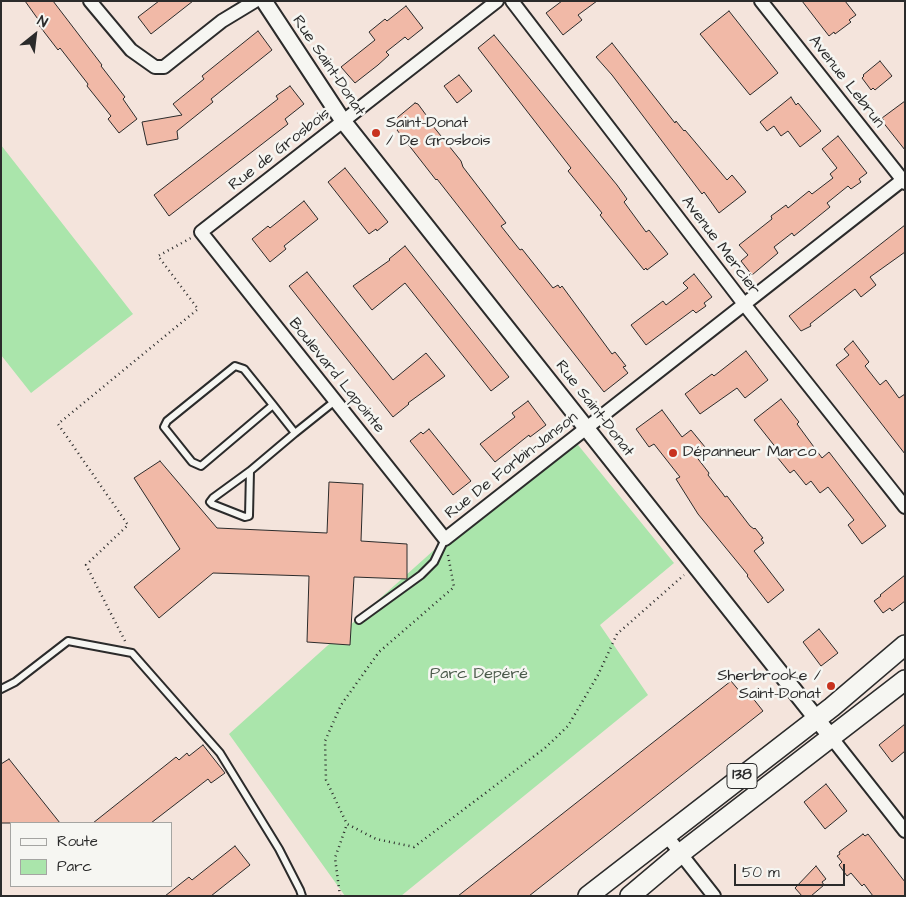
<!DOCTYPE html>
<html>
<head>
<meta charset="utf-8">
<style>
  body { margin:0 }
  #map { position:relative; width:906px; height:897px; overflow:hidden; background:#f4e4dc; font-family:"Architects Daughter",sans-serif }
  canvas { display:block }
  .frame { position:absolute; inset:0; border:2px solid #2b2b2b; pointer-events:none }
  .legend { position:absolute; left:10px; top:822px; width:162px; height:65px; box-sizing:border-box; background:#f6f6f2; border:1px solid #a5a5a2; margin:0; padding:6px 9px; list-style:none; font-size:15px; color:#2b2b2b }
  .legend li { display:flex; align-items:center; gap:10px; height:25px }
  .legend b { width:25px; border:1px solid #a5a5a2 }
  .north { position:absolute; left:10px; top:10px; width:50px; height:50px; -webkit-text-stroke:4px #f6f6f2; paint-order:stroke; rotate:29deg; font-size:14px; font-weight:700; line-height:20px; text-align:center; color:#2b2b2b }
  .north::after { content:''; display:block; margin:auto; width:18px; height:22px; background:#2b2b2b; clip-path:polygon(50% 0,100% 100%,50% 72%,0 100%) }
  .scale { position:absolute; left:734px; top:864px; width:111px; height:22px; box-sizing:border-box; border:2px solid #2b2b2b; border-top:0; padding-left:6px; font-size:15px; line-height:18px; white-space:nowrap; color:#2b2b2b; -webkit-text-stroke:4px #f6f6f2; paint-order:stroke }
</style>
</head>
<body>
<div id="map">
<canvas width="906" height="897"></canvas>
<div class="frame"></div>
<ul class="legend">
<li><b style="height:6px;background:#f6f6f2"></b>Route</li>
<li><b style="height:14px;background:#aae5ab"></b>Parc</li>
</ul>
<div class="north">N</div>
<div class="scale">50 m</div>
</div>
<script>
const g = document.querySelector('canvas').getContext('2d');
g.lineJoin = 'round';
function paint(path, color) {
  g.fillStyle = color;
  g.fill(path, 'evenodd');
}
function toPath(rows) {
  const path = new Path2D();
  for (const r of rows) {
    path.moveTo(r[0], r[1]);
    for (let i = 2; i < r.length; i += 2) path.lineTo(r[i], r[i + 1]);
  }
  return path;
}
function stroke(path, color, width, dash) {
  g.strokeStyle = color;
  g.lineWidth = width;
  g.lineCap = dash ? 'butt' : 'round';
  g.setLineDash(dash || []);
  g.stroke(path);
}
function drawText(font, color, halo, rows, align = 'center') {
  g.font = font + ' "Architects Daughter",sans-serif';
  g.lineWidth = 5;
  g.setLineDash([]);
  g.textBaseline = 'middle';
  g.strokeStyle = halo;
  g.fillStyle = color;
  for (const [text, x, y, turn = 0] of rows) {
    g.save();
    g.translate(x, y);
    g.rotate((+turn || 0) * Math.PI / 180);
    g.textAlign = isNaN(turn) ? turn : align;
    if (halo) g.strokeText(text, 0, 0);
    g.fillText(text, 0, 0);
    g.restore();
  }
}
const green = toPath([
  [1,145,133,314,31,393,1,355],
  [574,440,674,563,600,625,648,695,401,896,345,896,229,734,434,550]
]);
const building = toPath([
  [25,1,53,1,102,65,101,66,125,97,123,99,137,119,119,133,108,119,111,116,87,86,88,84,60,48,58,50,38,24,40,22,25,1],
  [159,1,193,1,151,34,138,17,159,1],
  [562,1,597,1,578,15,582,20,563,35,546,13,562,1],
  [802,1,845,1,856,15,849,20,851,22,835,34,834,32,829,36,802,1],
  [406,6,423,28,408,40,405,37,386,52,389,55,378,65,355,83,341,67,375,40,369,32,385,19,387,21,406,6],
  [729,11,778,73,750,95,700,34,729,11],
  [258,31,272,50,211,99,213,102,177,131,178,139,147,145,142,122,182,115,173,104,204,79,202,76,258,31],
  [494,35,617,185,627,199,624,202,646,232,649,230,668,254,647,270,646,268,644,270,600,215,602,213,568,171,571,168,478,48,494,35],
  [612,43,675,123,676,121,684,131,685,130,727,180,732,175,746,192,719,213,704,192,702,194,612,75,596,57,612,43],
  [880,61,892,76,875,90,873,88,871,90,862,78,864,76,863,75,880,61],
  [459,75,472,91,457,103,444,86,459,75],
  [290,86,304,104,285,119,288,124,169,216,154,195,278,99,276,96,290,86],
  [791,97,796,105,798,103,821,131,800,147,788,131,781,136,774,126,767,131,760,122,791,97],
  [905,101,905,150,882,121,884,120,882,118,905,101],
  [415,103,418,104,429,119,429,121,461,161,463,167,506,223,501,226,520,250,522,249,553,288,558,285,560,288,562,286,612,354,615,352,626,366,623,367,628,373,604,392,437,179,436,180,397,130,398,129,392,122,415,103],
  [838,136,867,173,859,179,861,182,851,189,848,186,827,203,830,207,794,236,792,233,774,247,778,253,752,275,741,261,748,255,739,245,772,219,771,216,786,205,788,208,809,191,812,194,833,178,830,174,837,168,822,149,838,136],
  [345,168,388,222,377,231,376,229,369,234,328,182,345,168],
  [304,201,318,219,284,246,286,249,270,262,252,239,268,226,270,228,304,201],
  [905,225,905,252,870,277,876,285,861,297,855,289,810,324,811,326,801,331,789,316,905,225],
  [405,246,509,377,491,391,405,283,372,310,353,286,390,260,389,259,405,246],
  [307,272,393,380,426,353,445,376,408,403,409,404,393,417,289,286,307,272],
  [694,274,712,297,704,303,706,306,696,313,693,310,646,345,631,325,663,301,666,305,688,288,683,283,694,274],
  [853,341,869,362,865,366,880,385,886,380,899,398,905,394,905,454,836,365,849,355,844,349,853,341],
  [746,351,768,380,745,398,737,388,700,414,685,394,712,374,714,376,746,351],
  [781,399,799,422,797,424,822,458,829,452,886,526,862,544,848,525,854,520,828,487,820,493,811,481,806,485,794,470,790,473,773,452,777,449,754,420,781,399],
  [528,401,546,425,530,437,529,435,495,462,480,444,515,417,512,413,528,401],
  [662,410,682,437,691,430,705,447,695,455,709,473,708,475,723,494,725,497,727,496,750,526,754,529,755,528,763,538,761,539,764,543,754,551,784,590,768,603,747,576,748,575,698,514,676,479,680,477,654,444,649,447,636,429,662,410],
  [429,429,471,481,453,495,410,441,421,432,423,434,429,429],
  [160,461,217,528,327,533,329,482,363,484,361,541,407,544,407,579,354,577,350,645,307,642,309,576,213,573,159,618,134,587,180,549,134,478,160,461],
  [905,575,905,601,892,611,890,608,883,613,874,601,881,596,880,595,905,575],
  [819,629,838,653,821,666,803,642,819,629],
  [731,681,741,693,744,691,746,693,748,692,763,711,529,896,458,896,731,681],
  [905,724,905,751,892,762,879,745,905,724],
  [203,745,225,773,211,783,208,779,151,823,93,823,176,757,179,760,187,753,189,756,203,745],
  [9,759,60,823,1,823,1,764,9,759],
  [826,784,847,811,825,829,804,802,826,784],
  [863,834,865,836,868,834,905,882,905,896,873,896,864,884,862,886,851,873,847,876,839,865,842,862,837,856,840,854,839,852,863,834],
  [235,846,250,865,211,896,165,896,189,877,192,880,235,846],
  [816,866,826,879,822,882,824,885,811,896,802,896,795,888,816,866]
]);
const path = toPath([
  [448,555,454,587,379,652,341,705,325,741,326,780,347,824,376,839,414,847,545,748,568,726,598,675,617,634,684,575],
  [125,641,86,565,128,525,58,424,198,309,158,256,191,238],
  [340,896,335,858,347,824]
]);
const service = toPath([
  [273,405,201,466,192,462,164,427,167,421,235,366,244,369,273,405,295,433,335,401],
  [250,471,249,516,245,517,212,504,210,502,213,498,250,471,295,433],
  [359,620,421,575,434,562,445,539],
  [1,689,15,682,68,641,132,653,220,753,279,849,300,890,302,896]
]);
const minor = toPath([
  [90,1,131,50,155,67,164,67,222,21,255,1],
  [497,1,201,232,445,539,905,178],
  [512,1,744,304,905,507],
  [761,1,905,183],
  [831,737,905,831],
  [666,835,714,896]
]);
const tertiary = toPath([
  [264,1,343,121,831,737]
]);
const primary = toPath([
  [588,896,832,707,905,645],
  [630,896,681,853,905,680]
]);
const markers = [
  [376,133,5,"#c8321e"],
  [673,453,5,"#c8321e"],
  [831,686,5,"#c8321e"]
];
const shields = [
  [742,776,30]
];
const shieldNames = [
  ["138",742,776]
];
const streetNames = [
  ["Rue Saint-Donat",328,66,56],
  ["Avenue Lebrun",846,82,52],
  ["Rue de Grosbois",280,150,-38],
  ["Avenue Mercier",720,246,53],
  ["Boulevard Lapointe",336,376,51],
  ["Rue Saint-Donat",594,409,52],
  ["Rue De Forbin-Janson",512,466,-38]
];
const poiNames = [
  ["Saint-Donat",386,124],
  ["/ De Grosbois",386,142],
  ["Dépanneur Marco",683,453],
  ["Sherbrooke /",821,677,"right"],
  ["Saint-Donat",821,695,"right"]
];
const parkNames = [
  ["Parc Depéré",479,675]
];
paint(green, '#aae5ab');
paint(building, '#f1b9a7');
stroke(building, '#2b2b2b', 1);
stroke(service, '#2b2b2b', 10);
stroke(minor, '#2b2b2b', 16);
stroke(tertiary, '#2b2b2b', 19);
stroke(primary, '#2b2b2b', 22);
stroke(path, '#2b2b2b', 2.5, [1, 4]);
stroke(service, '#f6f6f2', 6);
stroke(minor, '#f6f6f2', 12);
stroke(tertiary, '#f6f6f2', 15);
stroke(primary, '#f6f6f2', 19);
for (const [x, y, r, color] of markers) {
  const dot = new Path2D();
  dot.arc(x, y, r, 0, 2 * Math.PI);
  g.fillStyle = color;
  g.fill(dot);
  stroke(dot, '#f6f6f2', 2);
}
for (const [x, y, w] of shields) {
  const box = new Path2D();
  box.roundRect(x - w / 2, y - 12.5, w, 25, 4);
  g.fillStyle = '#f6f6f2';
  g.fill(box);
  stroke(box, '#2b2b2b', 1);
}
drawText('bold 15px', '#2b2b2b', null, shieldNames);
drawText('16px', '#2b2b2b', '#f6f6f2', streetNames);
drawText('16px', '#2b2b2b', '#f6f6f2', poiNames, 'left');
drawText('16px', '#4b5a4b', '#f6f6f2', parkNames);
</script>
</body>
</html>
